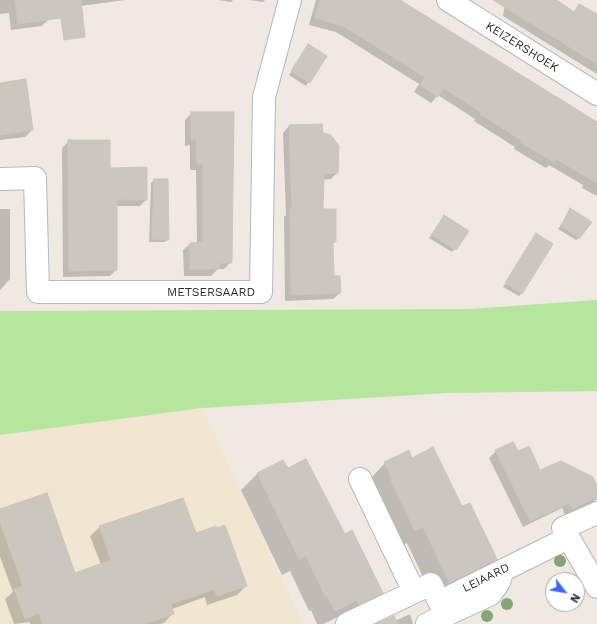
<!DOCTYPE html>
<html>
<head>
<meta charset="utf-8">
<style>
  body { margin:0 }
  #map { position:relative; width:597px; height:624px; overflow:hidden; background:#efe9e1; font-family:"Work Sans",sans-serif }
  canvas { display:block }
  .north { position:absolute; left:545px; top:572px; width:40px; height:40px; box-sizing:border-box; background:#fff; border:1px solid #ababab; border-radius:50%; rotate:121deg; font-size:11px; font-weight:700; line-height:16px; text-align:center; color:#2e2e2e }
  .north::after { content:''; display:block; margin:auto; width:14px; height:18px; background:#4264fb; clip-path:polygon(50% 0,100% 100%,50% 72%,0 100%) }
</style>
</head>
<body>
<div id="map">
<canvas width="597" height="624"></canvas>
<div class="north">N</div>
</div>
<script>
const g = document.querySelector('canvas').getContext('2d');
g.lineJoin = 'round';
function paint(path, color) {
  g.fillStyle = color;
  g.fill(path, 'evenodd');
}
function toPath(rows) {
  const path = new Path2D();
  for (const r of rows) {
    path.moveTo(r[0], r[1]);
    for (let i = 2; i < r.length; i += 2) path.lineTo(r[i], r[i + 1]);
  }
  return path;
}
function stroke(path, color, width, dash) {
  g.strokeStyle = color;
  g.lineWidth = width;
  g.lineCap = dash ? 'butt' : 'round';
  g.setLineDash(dash || []);
  g.stroke(path);
}
function drawText(font, color, halo, rows, align = 'center') {
  g.font = font + ' "Work Sans",sans-serif';
  g.lineWidth = 3;
  g.setLineDash([]);
  g.textBaseline = 'middle';
  g.strokeStyle = halo;
  g.fillStyle = color;
  for (const [text, x, y, turn = 0] of rows) {
    g.save();
    g.translate(x, y);
    g.rotate((+turn || 0) * Math.PI / 180);
    g.textAlign = isNaN(turn) ? turn : align;
    if (halo) g.strokeText(text, 0, 0);
    g.fillText(text, 0, 0);
    g.restore();
  }
}
const education = toPath([
  [202,408,303,624,0,624,0,435]
]);
const green = toPath([
  [597,300,597,391,448,393,202,408,0,435,0,311,470,309]
]);
const shadow = toPath([
  [0,0,46,0,49,19,42,26,11,30,9,13,0,14],
  [72,0,125,0,73,7],
  [218,0,233,0,231,2],
  [249,0,265,0,263,2],
  [316,0,398,0,597,123,597,196,582,188,583,185,549,165,546,168,514,149,515,147,474,121,475,119,438,95,431,103,414,92,419,84,336,32,309,25],
  [506,0,555,0,573,12,580,5,597,16,597,74,503,16],
  [308,46,325,56,306,86,289,75],
  [0,84,32,130,25,137,0,140],
  [192,113,231,262,224,269,218,269,211,276,184,276,183,250,190,244,197,244,196,170,190,170,190,145,185,146,185,120],
  [289,126,322,134,337,173,331,179,322,180,322,210,335,242,332,245,333,276,340,293,333,299,285,301,284,217,286,215,283,133],
  [69,141,109,169,146,200,140,206,116,206,116,270,110,276,63,277,62,148],
  [154,180,168,239,165,242,149,242,151,183],
  [0,209,10,209,10,279,0,290],
  [571,210,580,237,576,240,558,229],
  [444,216,455,249,452,252,429,238],
  [536,235,522,293,519,296,503,287],
  [496,451,517,453,540,471,597,488,597,498,593,502,565,515,562,508,523,527,489,458],
  [412,459,462,508,496,559,480,575,433,598,407,543,399,547,369,480,385,463],
  [287,469,382,593,365,609,342,620,340,616,323,624,317,624,311,610,309,611,290,571,282,575,241,490,257,474],
  [0,510,74,574,101,565,90,536,100,527,195,534,246,586,237,595,207,605,205,597,172,609,173,613,164,623,160,624,30,624,30,622,14,624,5,599,13,592,0,557],
  [410,614,413,624,378,624,395,621]
]);
const building = toPath([
  [15,0,81,0,85,37,64,40,61,18,18,24,15,0],
  [320,0,400,0,597,122,597,183,556,159,554,162,520,142,521,140,480,114,481,112,443,88,438,97,420,85,425,77,343,26,315,18,320,0],
  [493,0,557,0,574,12,579,4,597,14,597,64,493,0],
  [308,44,327,56,310,83,291,71,308,44],
  [26,79,33,130,0,135,0,83,26,79],
  [191,112,234,112,232,263,219,263,219,269,190,269,190,243,203,242,203,164,197,164,196,139,191,139,191,112],
  [322,124,323,133,331,135,339,146,338,173,324,174,323,209,336,209,336,242,333,242,334,276,340,276,341,293,291,295,290,209,292,209,289,125,322,124],
  [68,140,110,140,110,168,147,167,147,200,117,199,117,270,69,271,68,140],
  [154,179,168,179,169,240,152,239,154,179],
  [570,208,592,222,580,238,561,226,570,208],
  [444,215,469,231,456,250,432,235,444,215],
  [536,233,553,244,522,294,505,283,536,233],
  [513,442,518,451,529,446,540,470,561,461,593,477,597,486,597,497,572,509,569,503,530,521,495,450,513,442],
  [433,447,462,506,470,503,497,559,450,583,423,527,415,531,391,480,393,480,384,462,409,450,412,458,433,447],
  [306,459,345,534,352,530,383,593,359,605,357,600,335,611,327,595,325,596,306,555,299,559,257,473,283,460,288,468,306,459],
  [47,493,75,573,111,560,99,526,183,498,196,533,216,526,217,528,225,525,247,586,217,596,214,589,171,604,174,614,145,624,43,624,39,613,25,619,14,589,23,586,0,522,0,509,47,493],
  [394,616,398,624,376,624,394,616]
]);
const minor = toPath([
  [448,0,597,94],
  [0,179,35,178,38,292,261,292,264,97,290,0],
  [360,479,414,592],
  [597,513,563,528,597,587],
  [347,624,431,584,439,602,568,538],
  [427,624,491,594,499,582,503,570]
]);
const trees = [
  [560,561],
  [507,604],
  [487,616]
];
const streetNames = [
  ["KEIZERSHOEK",522,47,32],
  ["METSERSAARD",211,292],
  ["LEIAARD",486,578,-26]
];
paint(education, '#f0e6d1');
paint(green, '#b6e59e');
paint(shadow, '#0003');
paint(building, '#cbc7bf');
stroke(building, '#cbc5ba', 1);
stroke(minor, '#b4b7c1', 24);
stroke(minor, '#fff', 22);
g.fillStyle = '#84a574';
for (const [x, y] of trees) {
  g.beginPath();
  g.arc(x, y, 6, 0, 2 * Math.PI);
  g.fill();
}
drawText('12px', '#2e2e2e', '#fff', streetNames);
</script>
</body>
</html>
